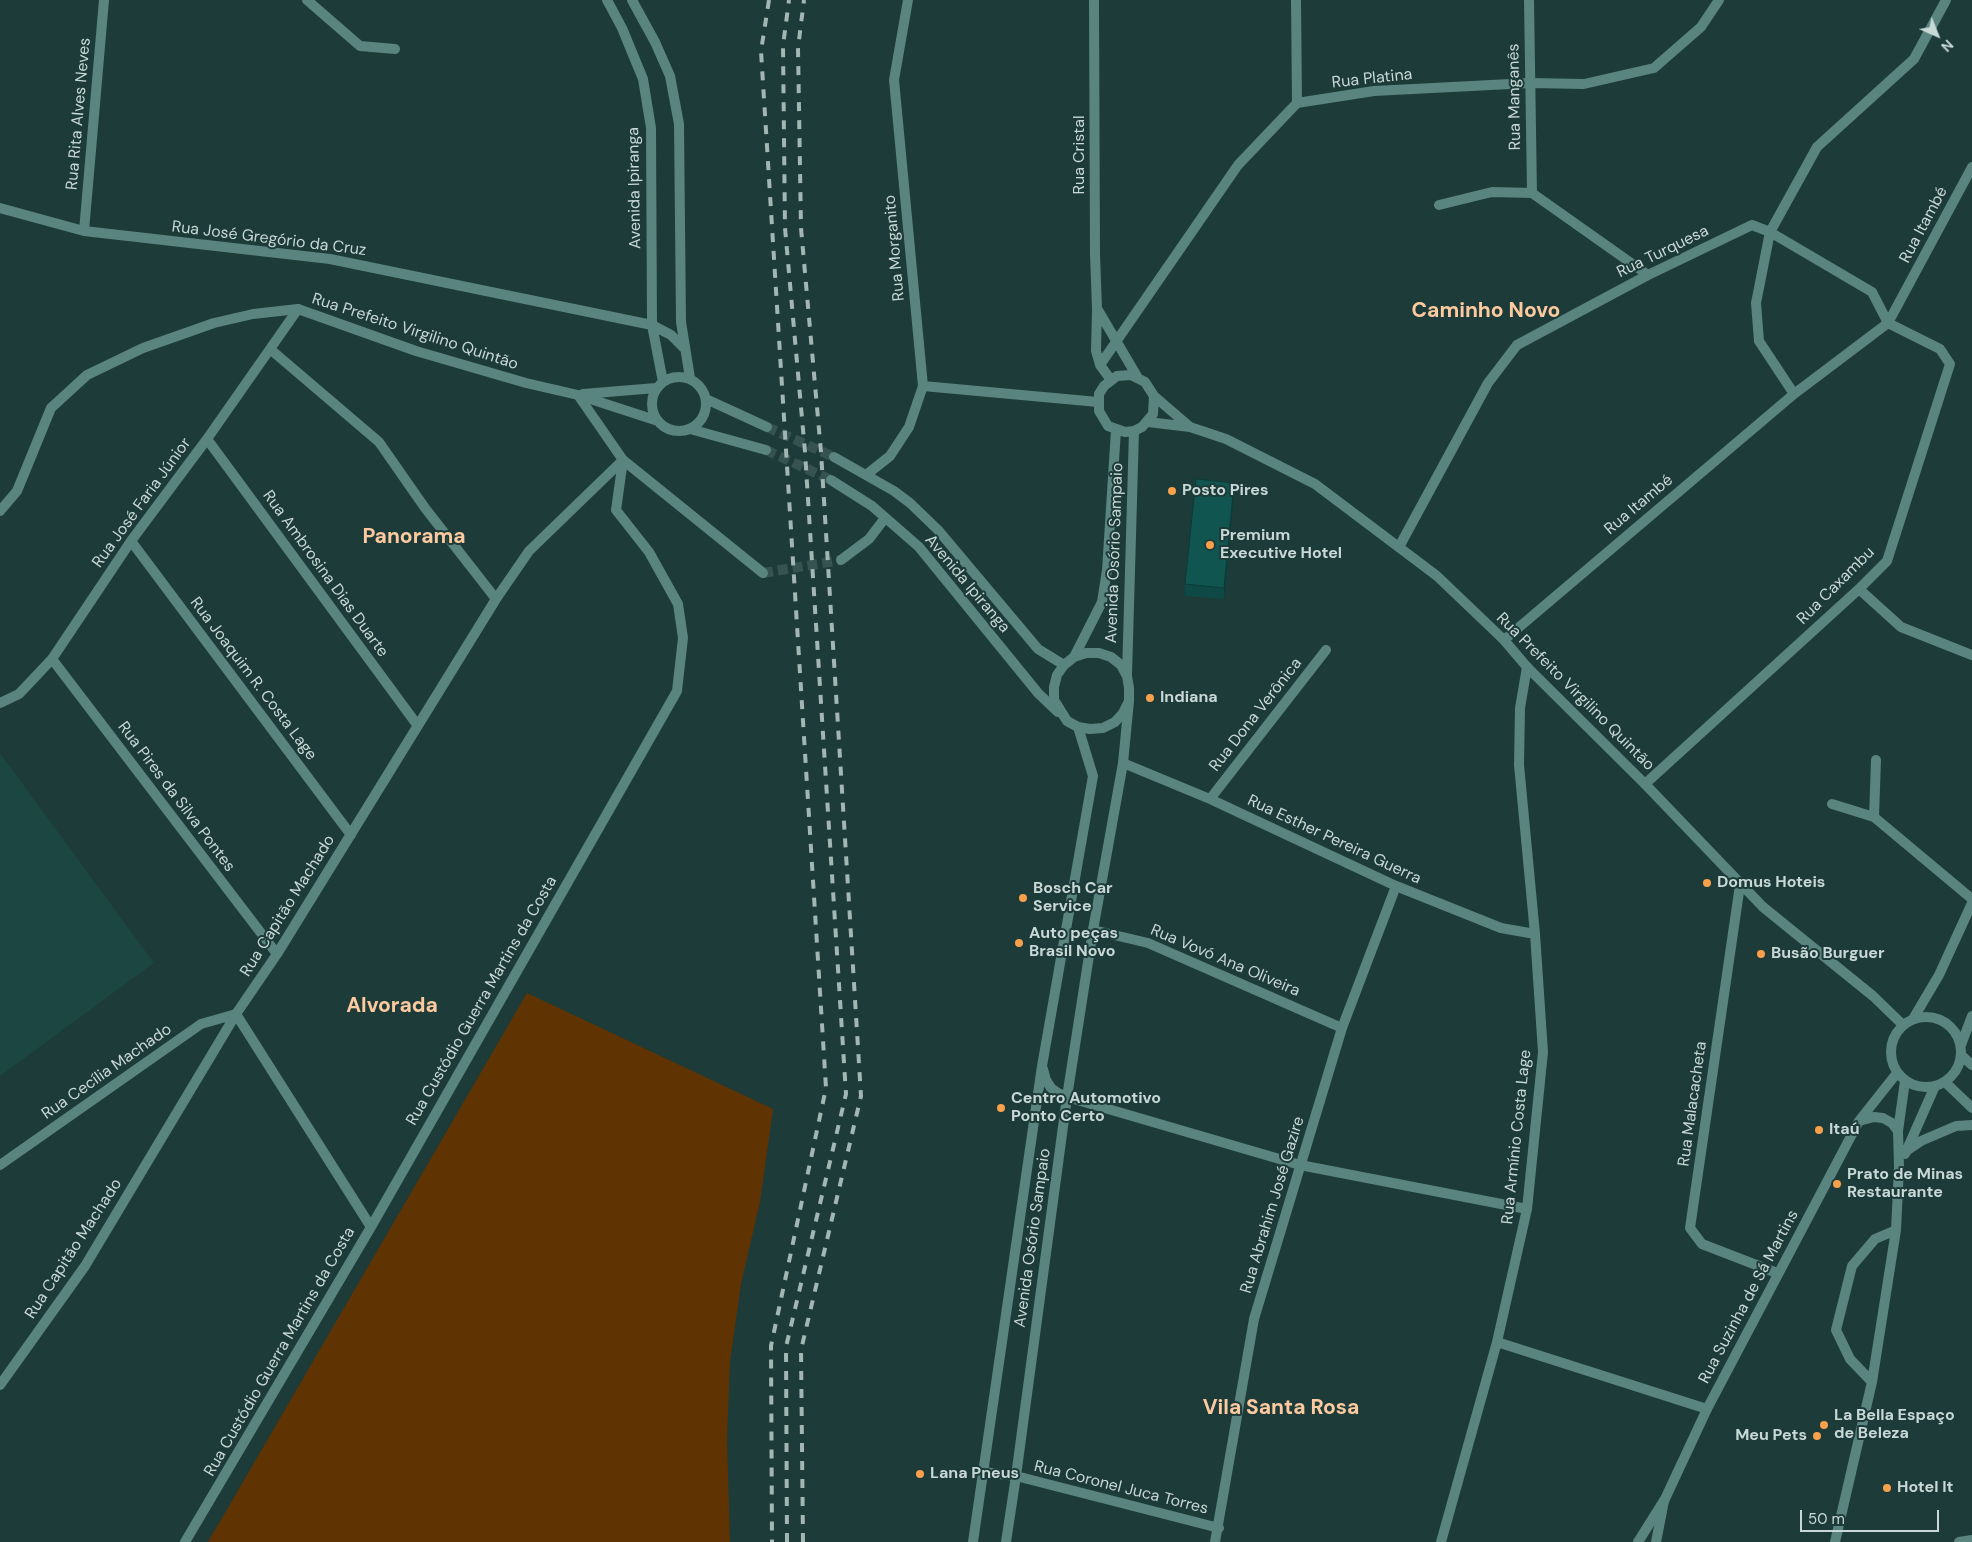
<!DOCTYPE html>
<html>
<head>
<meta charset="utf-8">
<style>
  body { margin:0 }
  #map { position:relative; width:1972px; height:1542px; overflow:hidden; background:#1d3b38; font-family:"DM Sans",sans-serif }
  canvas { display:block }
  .north { position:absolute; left:1912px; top:10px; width:50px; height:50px; -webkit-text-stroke:4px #1d3b38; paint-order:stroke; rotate:136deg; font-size:14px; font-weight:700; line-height:20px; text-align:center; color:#c7d8d6 }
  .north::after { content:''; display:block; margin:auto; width:18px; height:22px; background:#c7d8d6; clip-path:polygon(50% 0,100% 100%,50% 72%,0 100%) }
  .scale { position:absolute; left:1800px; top:1510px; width:139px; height:22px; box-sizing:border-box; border:2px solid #c7d8d6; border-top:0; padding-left:6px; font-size:15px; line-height:18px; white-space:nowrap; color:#c7d8d6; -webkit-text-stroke:4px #1d3b38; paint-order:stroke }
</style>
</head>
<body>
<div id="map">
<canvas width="1972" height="1542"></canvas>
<div class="north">N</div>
<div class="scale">50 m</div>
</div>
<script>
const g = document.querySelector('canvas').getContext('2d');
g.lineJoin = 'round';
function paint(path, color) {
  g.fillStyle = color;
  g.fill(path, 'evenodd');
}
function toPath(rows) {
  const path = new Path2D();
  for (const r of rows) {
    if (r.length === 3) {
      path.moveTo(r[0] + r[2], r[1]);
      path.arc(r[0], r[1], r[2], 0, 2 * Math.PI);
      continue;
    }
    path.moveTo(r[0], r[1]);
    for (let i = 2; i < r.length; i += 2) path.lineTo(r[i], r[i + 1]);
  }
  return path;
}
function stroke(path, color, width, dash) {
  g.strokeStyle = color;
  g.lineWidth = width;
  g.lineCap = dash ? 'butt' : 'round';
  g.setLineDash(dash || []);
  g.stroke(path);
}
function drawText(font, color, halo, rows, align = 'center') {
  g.font = font + ' "DM Sans",sans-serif';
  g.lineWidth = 4;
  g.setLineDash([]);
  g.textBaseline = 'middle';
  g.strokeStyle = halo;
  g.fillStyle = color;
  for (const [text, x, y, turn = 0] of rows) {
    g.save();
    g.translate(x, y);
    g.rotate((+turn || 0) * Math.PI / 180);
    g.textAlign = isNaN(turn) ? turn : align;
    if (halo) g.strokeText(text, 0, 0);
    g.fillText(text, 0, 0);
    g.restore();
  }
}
const built = toPath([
  [0,753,154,963,0,1076]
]);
const green = toPath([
  [527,993,773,1109,760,1202,741,1284,730,1362,727,1438,730,1542,208,1542]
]);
const minorTunnel = toPath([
  [763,573,841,560]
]);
const tertiaryTunnel = toPath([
  [767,427,834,457],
  [766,450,831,480]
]);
const minor = toPath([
  [307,0,360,46,395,49],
  [1296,0,1297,103],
  [1529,0,1532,193],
  [1439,205,1492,192,1532,193,1648,275],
  [0,208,84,231,330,259,652,325],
  [84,231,104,0],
  [270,349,379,442,425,508,496,599],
  [1794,394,1759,341,1756,303,1770,232,1817,147,1914,59,1946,0],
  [578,395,623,460,763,573],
  [207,439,418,726],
  [131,541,351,835],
  [1399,547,1488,383,1517,345,1648,275,1752,225,1770,232,1872,292,1888,323],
  [841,560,869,539,885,518],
  [1859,589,1901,627,1972,655],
  [1504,640,1794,394,1888,323,1972,167],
  [52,659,277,954],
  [0,703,19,694,52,659,131,541,207,439,298,309],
  [1876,760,1874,817,1972,899],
  [1123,763,1210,799,1396,886,1501,928,1535,934],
  [1645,784,1859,589,1887,561,1950,364,1940,349,1888,323],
  [1210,799,1326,650],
  [1832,804,1874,817],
  [1740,885,1690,1228,1702,1244,1777,1273],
  [1093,930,1148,943,1342,1028],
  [236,1014,371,1227],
  [1067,1097,1300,1165,1527,1209],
  [1905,1154,1935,1086],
  [0,1165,201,1024,236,1014],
  [1497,1342,1707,1409],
  [1872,1382,1850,1359,1836,1330,1852,1266,1875,1239,1896,1230],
  [0,1385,85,1266,236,1014,277,954,496,599,529,551,623,460],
  [983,1472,1016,1476,1219,1528],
  [185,1542,371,1227,677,691,683,638,678,604,649,552,616,510,623,460],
  [1215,1542,1254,1319,1342,1028,1396,886],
  [1441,1542,1497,1342,1527,1209,1543,1052,1535,934,1519,765,1520,708,1527,667],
  [1656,1542,1664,1501],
  [1835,1542,1872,1382,1896,1230,1899,1167,1898,1131,1905,1081],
  [1959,1542,1972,1540]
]);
const tertiary = toPath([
  [607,0,622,28,643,79,651,128,652,325,663,382],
  [632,0,655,42,670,76,679,124,681,322,690,378],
  [1094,0,1095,254,1097,309,1096,351,1100,365,1111,380],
  [1098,310,1138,378],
  [652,325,671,335,685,349],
  [1100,365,1238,165,1297,103,1374,91,1530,83,1584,84,1654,68,1701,27,1719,0],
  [679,404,27],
  [923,386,1098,402],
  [583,394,656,388],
  [1154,396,1153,414,1142,427,1134,431,1125,432,1108,426,1099,411,1099,394,1104,386,1117,376,1131,375,1145,382,1154,396,1190,427],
  [706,399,767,427],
  [1148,422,1190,427,1226,439,1315,484,1437,576,1504,640,1527,667,1645,784,1763,907,1873,996,1903,1025],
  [690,429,766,450],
  [834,457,894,491,910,503,938,530,1038,649,1064,665],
  [866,475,890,456,909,427,923,386,894,80,908,0],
  [831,480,872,506,919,547,1038,693,1058,712],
  [0,511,17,491,51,408,87,375,143,348,214,323,253,314,298,309,416,351,526,383,578,395,658,421],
  [1074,657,1102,602,1107,570,1116,430],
  [1127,675,1134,431],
  [1926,1052,35],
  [1913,1019,1939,975,1972,903],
  [1961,1045,1972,1016],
  [1962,1056,1972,1065],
  [1043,1069,1046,1080,1051,1088,1058,1093,1067,1097],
  [1945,1082,1972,1108],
  [1859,1121,1874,1117,1883,1118,1892,1123,1898,1131],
  [1906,1151,1921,1141,1956,1126,1972,1125],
  [973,1542,1042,1066,1093,776,1078,727],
  [1006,1542,1016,1476,1067,1097,1093,930,1123,763,1129,701,1129,688,1127,676,1121,665,1111,657,1099,653,1086,653,1074,657,1064,665,1057,675,1054,687,1054,700,1067,721,1078,727,1090,729,1103,728,1115,722,1123,713,1129,701],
  [1638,1542,1665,1499,1707,1409,1859,1121,1897,1073]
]);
const rail = toPath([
  [769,0,761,51,826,1088,771,1346,772,1542],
  [787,1542,786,1347,846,1094,805,452,785,228,783,46,789,0],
  [803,1542,801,1350,861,1096,821,452,801,228,798,48,804,0]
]);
const wall = toPath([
  [1234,494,1224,599,1185,596,1185,584]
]);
const shadedWall = toPath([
  [1234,483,1234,494,1224,599,1224,588]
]);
const building = toPath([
  [1196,479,1234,483,1224,588,1185,584,1196,479]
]);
const markers = [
  [1172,491,5,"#f9a04c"],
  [1210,545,5,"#f9a04c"],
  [1150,698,5,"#f9a04c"],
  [1707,883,5,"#f9a04c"],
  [1023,898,5,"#f9a04c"],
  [1019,943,5,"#f9a04c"],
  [1761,954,5,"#f9a04c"],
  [1001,1108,5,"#f9a04c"],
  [1819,1130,5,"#f9a04c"],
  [1837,1184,5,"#f9a04c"],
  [1824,1425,5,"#f9a04c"],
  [1817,1436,5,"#f9a04c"],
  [920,1474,5,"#f9a04c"],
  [1887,1488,5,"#f9a04c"]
];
const streetNames = [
  ["Rua Platina",1372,79,-6],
  ["Rua Manganês",1515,97,-91],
  ["Rua Rita Alves Neves",79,114,-85],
  ["Rua Cristal",1080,155,-90],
  ["Avenida Ipiranga",635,188,-91],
  ["Rua Itambé",1924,225,-62],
  ["Rua José Gregório da Cruz",269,239,7],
  ["Rua Morganito",895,248,-95],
  ["Rua Turquesa",1663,252,-26],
  ["Rua Prefeito Virgilino Quintão",415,332,18],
  ["Rua José Faria Júnior",142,503,-54],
  ["Rua Itambé",1639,505,-40],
  ["Avenida Osório Sampaio",1115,553,-88],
  ["Rua Ambrosina Dias Duarte",325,574,54],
  ["Avenida Ipiranga",967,584,50],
  ["Rua Caxambu",1836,586,-45],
  ["Rua Joaquim R. Costa Lage",253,679,53],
  ["Rua Prefeito Virgilino Quintão",1575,692,45],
  ["Rua Dona Verônica",1256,715,-52],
  ["Rua Pires da Silva Pontes",176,797,53],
  ["Rua Esther Pereira Guerra",1334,840,25],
  ["Rua Capitão Machado",288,906,-58],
  ["Rua Vovó Ana Oliveira",1225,961,23],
  ["Rua Custódio Guerra Martins da Costa",482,1001,-60],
  ["Rua Cecília Machado",107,1072,-35],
  ["Rua Malacacheta",1693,1104,-82],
  ["Rua Armínio Costa Lage",1517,1137,-84],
  ["Rua Abrahim José Gazire",1273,1205,-73],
  ["Avenida Osório Sampaio",1033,1238,-82],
  ["Rua Capitão Machado",74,1249,-57],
  ["Rua Suzinha de Sá Martins",1749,1297,-62],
  ["Rua Custódio Guerra Martins da Costa",280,1352,-60],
  ["Rua Coronel Juca Torres",1121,1488,14]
];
const poiNames = [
  ["Posto Pires",1182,491],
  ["Premium",1220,536],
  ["Executive Hotel",1220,554],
  ["Indiana",1160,698],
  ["Domus Hoteis",1717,883],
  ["Bosch Car",1033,889],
  ["Service",1033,907],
  ["Auto peças",1029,934],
  ["Brasil Novo",1029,952],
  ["Busão Burguer",1771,954],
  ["Centro Automotivo",1011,1099],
  ["Ponto Certo",1011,1117],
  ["Itaú",1829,1130],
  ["Prato de Minas",1847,1175],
  ["Restaurante",1847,1193],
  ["La Bella Espaço",1834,1416],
  ["de Beleza",1834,1434],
  ["Meu Pets",1807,1436,"right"],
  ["Lana Pneus",930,1474],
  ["Hotel It",1897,1488]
];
const districtNames = [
  ["Caminho Novo",1486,311],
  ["Panorama",414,537],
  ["Alvorada",392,1006],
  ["Vila Santa Rosa",1281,1408]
];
paint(built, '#1c4642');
paint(green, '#5f3302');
stroke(minorTunnel, '#365350', 10, [10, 5]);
stroke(tertiaryTunnel, '#365350', 10, [10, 5]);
stroke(minor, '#59847f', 10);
stroke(tertiary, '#59847f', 10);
stroke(rail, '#a2b6b4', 4, [9, 9]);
paint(wall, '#0f4945');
paint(shadedWall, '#0c3c38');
paint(building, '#115550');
stroke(building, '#0c3c38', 1);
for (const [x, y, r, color] of markers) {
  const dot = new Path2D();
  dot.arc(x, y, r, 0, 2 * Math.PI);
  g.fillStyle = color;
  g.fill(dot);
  stroke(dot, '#1d3b38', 2);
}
drawText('16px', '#c7d8d6', '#1d3b38', streetNames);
drawText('bold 16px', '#c7d8d6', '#1d3b38', poiNames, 'left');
drawText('bold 21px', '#fdcaa0', '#1d3b38', districtNames);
</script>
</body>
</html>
